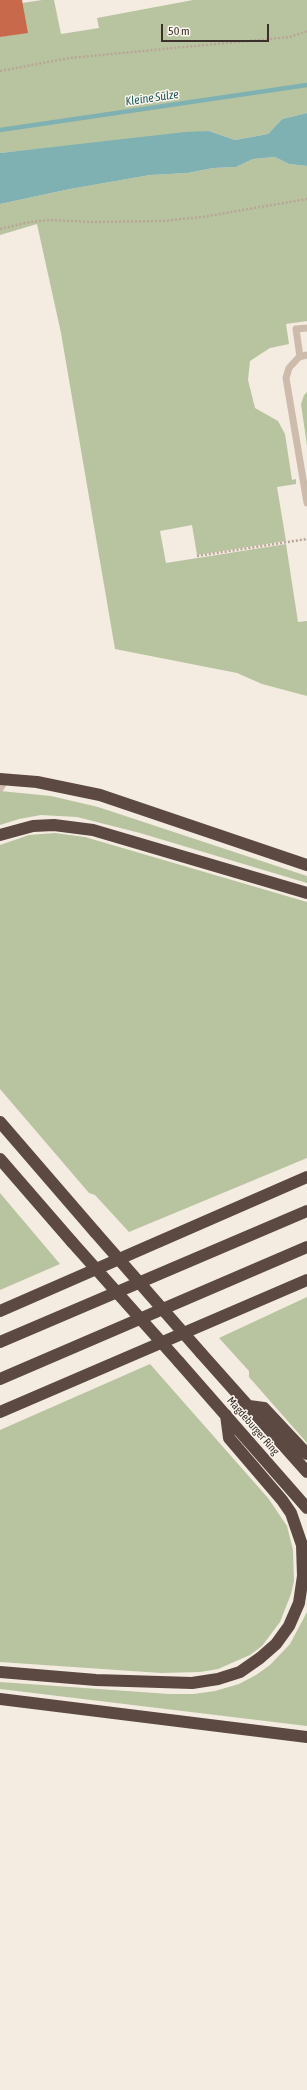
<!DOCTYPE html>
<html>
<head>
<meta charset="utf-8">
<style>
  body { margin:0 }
  #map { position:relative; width:307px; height:2090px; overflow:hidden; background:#f4ebe1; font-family:"Asap Condensed",sans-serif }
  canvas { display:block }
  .scale { position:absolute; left:161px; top:24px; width:108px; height:18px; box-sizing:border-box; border:2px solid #3b302b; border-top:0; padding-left:5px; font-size:12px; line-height:14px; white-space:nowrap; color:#3b302b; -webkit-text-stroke:3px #fbf5ee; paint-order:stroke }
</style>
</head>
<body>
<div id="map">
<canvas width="307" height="2090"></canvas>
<div class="scale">50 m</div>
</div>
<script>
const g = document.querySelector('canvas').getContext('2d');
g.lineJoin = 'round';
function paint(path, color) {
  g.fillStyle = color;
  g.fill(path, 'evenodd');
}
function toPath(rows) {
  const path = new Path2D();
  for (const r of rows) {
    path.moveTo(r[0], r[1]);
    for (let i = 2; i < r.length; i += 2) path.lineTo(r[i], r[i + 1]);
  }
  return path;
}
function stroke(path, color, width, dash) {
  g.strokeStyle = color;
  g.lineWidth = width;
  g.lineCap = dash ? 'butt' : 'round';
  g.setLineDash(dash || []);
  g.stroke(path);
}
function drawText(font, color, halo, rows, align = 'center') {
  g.font = font + ' "Asap Condensed",sans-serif';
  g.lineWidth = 3;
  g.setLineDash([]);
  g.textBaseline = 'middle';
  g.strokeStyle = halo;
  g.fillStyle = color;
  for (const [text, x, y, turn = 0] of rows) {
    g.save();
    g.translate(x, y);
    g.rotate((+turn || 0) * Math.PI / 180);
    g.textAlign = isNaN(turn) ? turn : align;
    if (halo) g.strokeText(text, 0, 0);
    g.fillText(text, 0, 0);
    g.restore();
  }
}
const green = toPath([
  [42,0,54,0,61,34,99,28,97,18,193,0,307,0,307,113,282,119,268,134,235,140,209,131,0,153,0,37,27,32,22,3],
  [275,157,289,164,307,166,307,321,286,324,289,344,270,348,250,361,248,380,255,408,278,421,285,434,292,480,296,479,296,484,277,487,286,541,197,555,192,525,160,531,166,563,286,544,298,622,307,621,307,696,262,684,237,673,115,649,61,333,37,224,0,235,0,204,70,189,150,175,188,173,213,168,236,167,253,159],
  [307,392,307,446,301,404,304,395],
  [0,791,51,796,98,807,307,876,307,883,140,833,77,817,41,815,19,819,0,825],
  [55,833,85,837,307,902,307,1158,129,1232,95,1195,89,1193,0,1089,0,845,29,835],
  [0,1193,60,1264,0,1290],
  [307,1297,307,1443,249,1377,249,1371,219,1338],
  [150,1364,268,1498,287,1526,293,1550,294,1581,291,1594,280,1622,262,1646,250,1655,218,1669,200,1672,161,1673,0,1662,0,1430],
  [307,1612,307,1726,0,1689,0,1682,169,1694,194,1694,215,1691,239,1684,256,1675,270,1665,290,1644]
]);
const water = toPath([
  [307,113,307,166,289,164,275,157,253,159,236,167,213,168,188,173,150,175,70,189,0,204,0,153,185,132,209,131,235,140,268,134,282,119]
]);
const stream = toPath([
  [0,130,307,85]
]);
const building = toPath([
  [0,0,22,0,28,33,0,37]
]);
const path = toPath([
  [0,71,69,58,290,37,307,31],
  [0,229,30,222,50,220,93,222,162,221,202,217,307,199],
  [197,556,307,539]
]);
const lane = toPath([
  [307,355,299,357,289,368,286,378,307,503],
  [300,357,296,329,307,328],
  [0,789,6,779]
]);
const highway = toPath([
  [0,779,37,782,100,795,307,865],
  [0,835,33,826,54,825,93,830,307,893],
  [0,1122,95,1232],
  [0,1159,72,1242],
  [0,1311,307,1177],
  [0,1342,307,1211],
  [201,1353,307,1472],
  [179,1362,307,1508],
  [0,1379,307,1247],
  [249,1406,264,1408,307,1454],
  [0,1412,307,1280],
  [0,1672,96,1680,192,1683,218,1679,240,1672,260,1658,276,1644,289,1626,299,1603,303,1576,302,1545,291,1513,282,1500,229,1438,226,1415],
  [0,1699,307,1737]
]);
const highwayBridge = toPath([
  [95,1232,201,1353],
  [72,1242,179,1362]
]);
const streetNames = [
  ["Magdeburger Ring",253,1426,49]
];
const waterNames = [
  ["Kleine Sülze",152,98,-8]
];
paint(green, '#b8c4a0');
paint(water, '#7fb0b2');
stroke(stream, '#7fb0b2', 4.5);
paint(building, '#c8694b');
stroke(path, '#b9a596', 2.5, [2, 2]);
stroke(lane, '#cdbbac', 7);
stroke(highway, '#5c4a42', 12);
stroke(highwayBridge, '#5c4a42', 12);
drawText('11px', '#3b302b', '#fbf5ee', streetNames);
drawText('italic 12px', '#1f5a5e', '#fbf5ee', waterNames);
</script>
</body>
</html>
